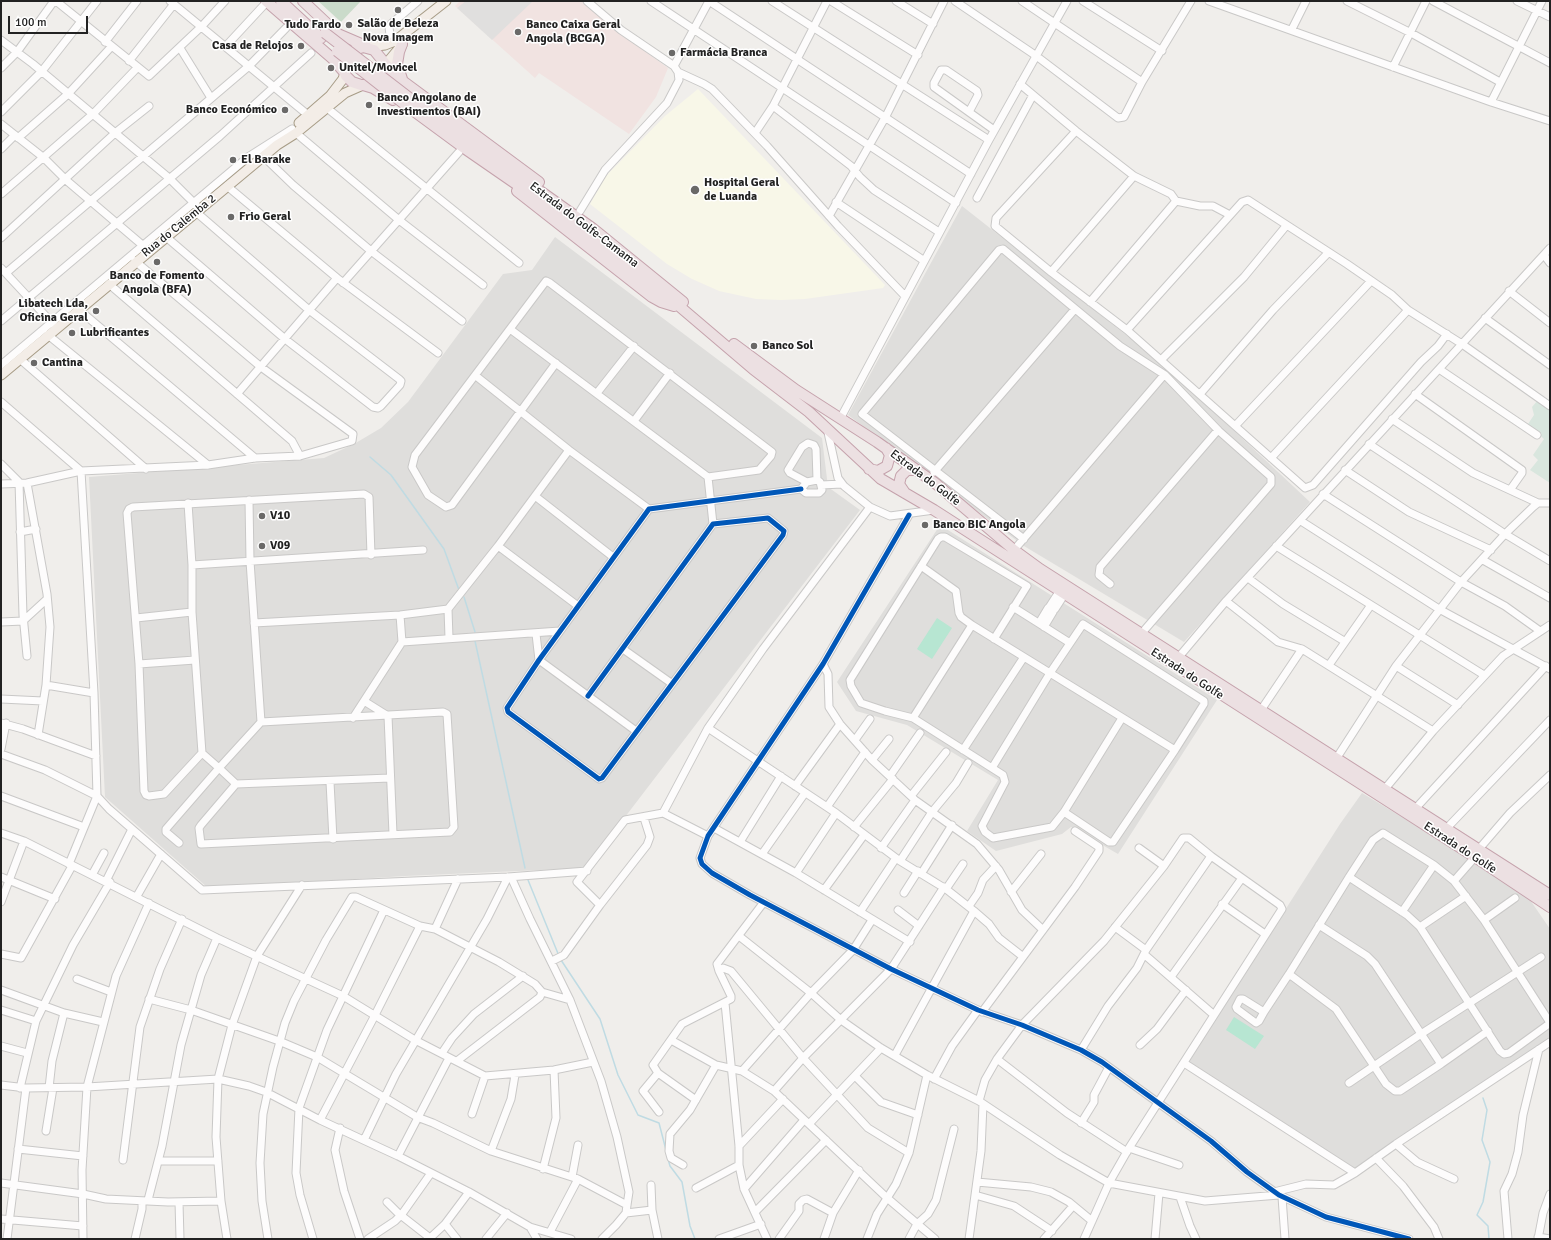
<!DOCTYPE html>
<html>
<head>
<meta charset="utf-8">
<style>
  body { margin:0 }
  #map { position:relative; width:1551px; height:1240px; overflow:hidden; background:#f0eeeb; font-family:Signika,sans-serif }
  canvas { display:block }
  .frame { position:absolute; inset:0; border:2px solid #222; pointer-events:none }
  .scale { position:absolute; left:8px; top:16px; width:80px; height:18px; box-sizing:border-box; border:2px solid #222; border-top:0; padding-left:5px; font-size:12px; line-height:14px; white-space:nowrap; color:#222; -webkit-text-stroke:3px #fff; paint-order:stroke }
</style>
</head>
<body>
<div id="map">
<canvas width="1551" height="1240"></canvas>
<div class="frame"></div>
<div class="scale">100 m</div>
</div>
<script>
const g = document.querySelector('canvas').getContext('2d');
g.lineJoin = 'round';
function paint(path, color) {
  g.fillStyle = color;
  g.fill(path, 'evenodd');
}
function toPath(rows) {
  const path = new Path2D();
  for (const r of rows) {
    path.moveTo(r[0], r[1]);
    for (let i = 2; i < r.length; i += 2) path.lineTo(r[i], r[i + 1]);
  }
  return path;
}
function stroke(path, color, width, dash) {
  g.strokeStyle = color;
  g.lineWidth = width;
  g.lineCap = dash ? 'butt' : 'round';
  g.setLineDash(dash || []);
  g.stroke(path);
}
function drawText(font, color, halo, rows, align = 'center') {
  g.font = font + ' Signika,sans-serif';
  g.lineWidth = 3;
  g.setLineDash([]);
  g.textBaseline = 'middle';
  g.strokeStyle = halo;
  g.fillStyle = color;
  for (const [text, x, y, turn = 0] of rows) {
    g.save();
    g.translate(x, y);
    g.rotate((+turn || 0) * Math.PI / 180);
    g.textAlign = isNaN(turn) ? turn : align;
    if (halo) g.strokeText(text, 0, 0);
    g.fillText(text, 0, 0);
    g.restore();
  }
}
const residential = toPath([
  [962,206,1164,365,1310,502,1184,642,1024,546,848,415],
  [555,237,822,438,828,487,860,510,586,868,405,876,208,888,105,797,89,477,324,458,354,444,381,428,408,402,503,274,532,270],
  [940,525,1217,700,1118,854,1071,827,1062,834,996,851,967,831,998,780,907,725,856,711,837,682],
  [1362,793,1462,853,1526,894,1550,929,1550,1040,1354,1171,1188,1062,1340,824]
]);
const commercial = toPath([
  [460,1,585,1,606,23,668,68,656,97,629,134,539,73,535,78,455,6]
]);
const education = toPath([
  [698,89,885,285,883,288,805,299,781,300,756,299,719,291,692,279,667,264,590,204,606,176,665,116]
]);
const wetland = toPath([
  [1550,398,1550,483,1530,470,1538,460,1533,455,1544,439,1528,424,1534,415,1532,407,1538,400,1549,402]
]);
const cemetery = toPath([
  [318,1,361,1,341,22]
]);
const pitch = toPath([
  [937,618,952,628,932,659,917,649],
  [1234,1017,1264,1036,1255,1049,1226,1030]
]);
const parking = toPath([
  [466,1,533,1,492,40,457,8]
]);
const stream = toPath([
  [370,457,391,475,444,549,459,590],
  [464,597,475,632],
  [475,641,525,868],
  [528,880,559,956],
  [561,960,600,1019,618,1075,638,1115,659,1123,666,1150],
  [1483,1098,1487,1110,1482,1140,1490,1162,1483,1202,1477,1215,1488,1226,1489,1239],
  [668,1159,670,1166,682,1182,690,1226,695,1239]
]);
const minor = toPath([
  [56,1,149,76,202,26,225,1],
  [170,1,308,115],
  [651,1,956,203],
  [709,1,971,174],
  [772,1,989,140],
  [831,1,918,55],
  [896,1,933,24],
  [955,1,1035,55,1118,118,1124,117,1142,82,1191,1],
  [1022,1,1142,82],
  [1083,1,1162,51],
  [1209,1,1491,102,1550,121],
  [1347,1,1411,33,1500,82],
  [1433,1,1550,63],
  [1517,1,1550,17],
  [1292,29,1306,1],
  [1,40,33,64,169,178,197,206],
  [105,42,137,1],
  [391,43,389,27,391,24,418,1],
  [226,46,264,5],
  [180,48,211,98],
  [129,61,174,4],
  [674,66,709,1],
  [1393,67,1426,1],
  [1,68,17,52,54,1],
  [678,72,704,84,712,89,767,146,838,226,904,295],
  [1020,84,1076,131,1134,176,1171,194,1176,201,1090,302],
  [1491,102,1542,1],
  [773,106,851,166,860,177,874,190,939,232],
  [327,108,519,263],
  [1,112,42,71,97,1],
  [969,112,978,95,977,91,946,70,941,70,934,83,934,87,994,130],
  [1,124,44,158,66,180,147,249],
  [1076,131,996,218,995,226,1051,272,1127,330,1305,488,1313,485,1421,362,1438,346,1447,334],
  [296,133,399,220,483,285],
  [755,133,773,106,827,1],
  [18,138,68,94,111,47],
  [1,149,15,135],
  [263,156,293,185,371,251,462,321],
  [227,186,337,278,438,353],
  [1,194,93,114,137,68],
  [977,198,1033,95],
  [1176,201,1200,206,1213,206,1230,215],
  [836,202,923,260],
  [580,211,605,170,667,103,679,80,678,72,674,66,621,30,587,1],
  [829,216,886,116,944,1],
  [165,236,285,339,373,407,378,408,381,406,400,385,401,381,399,379,309,310,196,212],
  [1,238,115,133,149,106],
  [1544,255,1550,263],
  [1,268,54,325],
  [1051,272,1134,176],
  [6,273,249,66,286,28],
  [343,283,459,152],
  [109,284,292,441,300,456],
  [1509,291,1550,323],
  [78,309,255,458],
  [1485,318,1550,365],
  [1,321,220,136,311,53],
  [510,329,708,477,713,524],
  [1127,330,1242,202,1248,200,1347,264,1392,295,1408,310,1462,344,1550,406],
  [48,335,208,465],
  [20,359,146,469],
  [1161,360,1244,277,1286,226],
  [556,363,452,505,446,507,428,495,412,467,415,455,546,281,550,283,772,452,771,456,759,470,708,477],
  [1,365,248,157,292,129],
  [1439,369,1537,435],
  [476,376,569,450,649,509],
  [597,393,634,346],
  [237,394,337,278],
  [1200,394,1273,310,1328,253],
  [1415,394,1522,470,1522,473,1510,490],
  [1,402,81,471],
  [840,419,989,140,1067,1],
  [1392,419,1473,473,1538,503],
  [634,421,670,373],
  [1236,425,1371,281],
  [827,428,838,478,844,486,870,507,890,516,934,510],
  [1369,444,1505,534,1550,561],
  [1271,458,1408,310],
  [1,464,19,482,23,615,27,656],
  [1345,470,1409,512,1491,550],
  [81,471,94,693,97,796,109,809,202,890,508,877,587,871],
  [934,472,1075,309],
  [807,482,801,489,806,493,819,493,822,490,820,482,817,480,807,482,790,473,788,470,802,447,808,443,814,445,816,449,817,480],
  [27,483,47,594,50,627,46,685,38,735],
  [1,484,27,483,81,471,208,465,255,458,300,456,352,441,353,434,261,367,135,261],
  [821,485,842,484],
  [1323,494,1461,582,1505,606,1540,631],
  [535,496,613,557],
  [249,500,250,561,261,722],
  [909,515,823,664,708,836,700,858,702,864,712,873,750,895,891,969,978,1010,1022,1025,1081,1050,1102,1062,1211,1141,1247,1172,1279,1195,1326,1217,1409,1239],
  [1301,521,1439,609,1550,669],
  [20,532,36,529],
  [1024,539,862,414,999,250,1003,249,1120,346,1165,375,1219,431,1271,477,1271,484,1141,634],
  [498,546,578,606],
  [1276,546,1484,675],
  [1014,550,1164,375],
  [1483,560,1550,598],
  [192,565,423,550],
  [921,566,956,591,959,613,961,617,972,625,1175,750],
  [1248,578,1283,604,1344,641],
  [1110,584,1099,575,1100,567,1218,430],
  [1226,601,1278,642,1302,649,1433,731],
  [1050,606,1059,592],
  [1013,607,1070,643],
  [448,609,449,638],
  [1055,609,1064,595],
  [136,618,192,612],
  [1,622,23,621,47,599],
  [254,623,400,615,448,609,498,546,569,450],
  [1039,623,1048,608],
  [1044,627,1053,612],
  [536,634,539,660,636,731],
  [994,639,1027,586,945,537,941,537,938,539,850,680,851,686,861,703,885,711,913,718,1003,775,1005,782,982,826,985,832,993,838,1052,827,1064,812,1122,718],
  [402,642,560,631],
  [623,649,671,683],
  [1178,658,1226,601,1550,248],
  [139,664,195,660],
  [823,664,828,674,829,707,840,724,872,760,915,800,977,844,999,870,1022,910,1043,930],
  [1329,665,1371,605],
  [1396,666,1458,705],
  [46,685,94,693],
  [588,696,713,524,768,518,784,531,783,535,602,778,599,779,508,712,507,708,539,660,649,509,801,489],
  [1,699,43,701],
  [364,701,388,716,393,834],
  [1261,710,1302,649],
  [353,718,402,642,400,615],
  [913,718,972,625],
  [1,723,23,729,96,756],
  [708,728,836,813,900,861,946,889,974,911,895,1055],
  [855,740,870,719],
  [1,749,6,723],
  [963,750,1024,657],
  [202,753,164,794,149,796,146,795,144,791,139,664,127,513,129,509,133,507,364,494,369,497,371,555],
  [1,754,45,770,97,796,69,864],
  [1336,759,1396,666,1461,582,1505,534,1533,507,1538,503,1550,503],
  [872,760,889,739],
  [992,768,1050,673,1083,624,1204,701,1204,704,1175,750,1113,842,1109,842,1064,812],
  [890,776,920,733],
  [330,782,333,839],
  [236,784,390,778],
  [795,786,840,724],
  [1384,790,1433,731,1503,656,1550,625],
  [1,796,84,827],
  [911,796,946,752],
  [827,807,865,752],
  [1415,809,1546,666],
  [663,813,708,728,763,649,870,507],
  [644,818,650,837,647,845,600,905,577,882,625,820,663,813,708,836],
  [854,827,893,779],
  [714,828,796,873,910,942],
  [1446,829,1550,720],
  [1,833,24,841,217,938,343,996,415,1040,485,1076,554,1070,593,1062],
  [740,842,781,776],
  [179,843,166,832,166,829,219,768,261,722,443,712,447,714,454,827,450,832,201,844,199,828,201,825,236,784,219,768,202,753,192,612,192,565,188,503],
  [881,848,915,800],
  [1139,848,1164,866],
  [1479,849,1510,813,1550,775],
  [762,854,805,793],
  [900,861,932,812,956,783,968,763],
  [796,873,836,813],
  [921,874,952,825],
  [92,875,104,853],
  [1,877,55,899],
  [511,877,530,919,570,1000,601,1081,617,1137,629,1192,627,1205,626,1213,616,1225,602,1239],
  [106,881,132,829],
  [1454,881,1475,857],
  [946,889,963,864],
  [824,890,864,835],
  [1011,892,1041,854],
  [904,893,918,871],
  [137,896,161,854],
  [1,902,24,841],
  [1222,904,1265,934],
  [969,906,978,893,983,880,996,866],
  [898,910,919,926],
  [974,911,989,924,999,938,1022,956],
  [860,912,896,858],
  [1402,912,1434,865],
  [1484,920,1515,898],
  [1319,925,1367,956,1375,964,1441,1064,1488,1031],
  [1115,927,1146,950],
  [1420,927,1466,896],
  [435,929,458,879],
  [739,936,811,993,841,1020,881,1048,927,1075,979,1101,1060,1155,1109,1183,1205,1201,1279,1195],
  [1,954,21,958,72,866],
  [1145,955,1214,1015],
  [552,961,564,955,600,905],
  [719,971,723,968,731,971,803,1058,868,1128,909,1153],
  [1289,974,1336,1009,1386,1084,1395,1091,1400,1091,1441,1064],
  [1171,977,1242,878],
  [77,979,111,992],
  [1,990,64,1013,103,1022],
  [149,999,191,1010,279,1041,317,1057,417,1117,433,1123,491,1151,578,1179,627,1205],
  [725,1003,739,1146,739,1165,744,1189,767,1239],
  [1,1010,36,1021],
  [982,1012,1075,887,1099,851,1099,847,1075,831],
  [1264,1012,1243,999,1240,999,1236,1007,1237,1009,1256,1023,1259,1021,1264,1012,1289,974,1349,877,1373,840,1383,833,1434,865,1454,881,1484,920,1549,1021,1549,1024,1509,1053,1504,1054,1500,1051,1420,927,1407,915,1349,877],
  [671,1040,716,1065,742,1071,774,1091,886,1197,935,1239],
  [1140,1045,1157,1029,1186,990],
  [1,1046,27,1053],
  [1081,1050,1108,1006,1137,968,1146,950,1211,856],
  [442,1053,452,1038,474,1014,523,976],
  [997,1059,1067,1113,1127,1152],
  [457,1061,540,997,542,992],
  [1184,1063,1355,1173,1396,1144,1550,1042],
  [742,1071,811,993,853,950,872,920],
  [658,1073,643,1091,659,1112],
  [855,1076,881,1102,918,1115],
  [934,1079,952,1046,978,1010],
  [1349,1083,1421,1034,1541,957],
  [1,1085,26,1088,87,1087,218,1079,249,1086,266,1092,320,1120,398,1156,469,1192,530,1227,537,1239],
  [20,1088,36,1021,73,945,110,882],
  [49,1088,52,1061,64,1013],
  [774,1091,803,1058,891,969,944,887],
  [696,1100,658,1073,653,1065,682,1024,731,999,731,996,719,971,717,964,764,902],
  [979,1101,985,1080,997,1059,1022,1025,1104,941,1164,866,1183,838,1189,838,1211,856,1280,905,1282,909,1129,1148,1109,1183,1084,1239],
  [472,1114,485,1076],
  [320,1120,374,1017,420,926],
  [1081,1123,1094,1102,1094,1095,1109,1067],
  [809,1124,881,1048],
  [340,1128,335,1150,344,1191,360,1239],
  [46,1131,53,1088],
  [364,1140,396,1074,487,919,508,877],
  [1396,1144,1417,1162,1454,1179],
  [739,1146,783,1099],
  [1129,1148,1179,1165],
  [18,1149,83,1156],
  [491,1151,511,1099,515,1075],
  [398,1156,449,1058],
  [1376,1158,1403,1186,1434,1227,1439,1239],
  [123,1160,140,1027,160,969,182,919],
  [159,1161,218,1161],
  [683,1165,671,1158,669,1151,670,1134,690,1110,716,1065],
  [543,1169,556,1118,554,1070],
  [572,1177,578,1145],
  [977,1182,1031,1187,1051,1192,1069,1202,1092,1221],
  [1,1183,83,1194,106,1199,168,1202,221,1201],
  [651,1185,652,1210,658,1239],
  [696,1188,739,1165],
  [744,1189,804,1120],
  [1274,1192,1306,1184,1334,1185,1355,1173],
  [975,1195,1014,1206,1052,1231],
  [1180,1197,1190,1226,1196,1239],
  [1282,1197,1285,1239],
  [148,1200,162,1146,181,1045,201,975,217,938],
  [179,1202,180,1239],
  [387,1202,398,1213,430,1238],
  [755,1212,826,1140],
  [626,1213,652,1210],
  [1,1219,83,1226],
  [445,1224,457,1239],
  [530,1227,571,1239],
  [550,1232,578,1179],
  [1538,1237,1550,1239],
  [7,1239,26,1088],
  [83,1239,82,1170,87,1087,116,976,149,903],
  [135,1239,142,1209,142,1201],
  [227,1239,221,1201,216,1137,218,1079,232,1025,257,956,302,885],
  [268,1239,262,1201,260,1163,263,1114,273,1067,285,1023,294,1001,326,940,352,897,356,897,420,926,435,929,499,962,535,984,542,992,570,1000],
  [313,1239,300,1195,296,1173,299,1108,327,1030,384,910],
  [368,1239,395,1221,402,1214,431,1173],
  [429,1239,445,1224,469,1192],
  [486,1239,507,1213],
  [719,1239,761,1224],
  [779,1239,799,1211,799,1204,803,1200,807,1199,833,1213],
  [824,1239,833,1213,859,1170],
  [867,1239,877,1214,896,1184,909,1153,927,1075],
  [909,1239,917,1224,928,1214,936,1200,954,1129],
  [969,1239,981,1151,983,1104],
  [1044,1239,1073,1206],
  [1155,1239,1159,1193],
  [1508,1239,1504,1191,1512,1174,1518,1152,1523,1115,1539,1049],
  [1538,1239,1543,1213,1550,1194]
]);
const major = toPath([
  [368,47,385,45,395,41,446,1],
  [386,64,402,45],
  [299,123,330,96,343,79,345,73],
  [1,375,277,145,296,133,345,93,363,85]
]);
const highway = toPath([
  [266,1,333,59,345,73],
  [281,1,321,38],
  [303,1,338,34,366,46],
  [351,51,363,47,374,50,392,72,404,82,539,182],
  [343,68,346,76,352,82,361,85,368,85],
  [402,79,397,64,399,52,402,44],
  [363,85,373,88,393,100],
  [412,100,592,228,683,302],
  [407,106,464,148,574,224,679,306,753,369,809,412,881,479,934,510,1475,857,1550,907],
  [517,191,652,297,661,302,674,306],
  [734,344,796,390,877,442,935,483,1014,550,1040,569,1550,895],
  [869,469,878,471,887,466,890,455,886,448],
  [905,493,899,484,901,476,907,470,917,470]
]);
const highwayBridge = toPath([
  [325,33,412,100],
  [337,51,407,106]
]);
const cycleway = toPath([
  [909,515,823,664,708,836,700,858,702,864,712,873,750,895,891,969,978,1010,1022,1025,1081,1050,1102,1062,1211,1141,1247,1172,1279,1195,1326,1217,1409,1239],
  [588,696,713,524,768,518,784,531,783,535,602,778,599,779,508,712,507,708,539,660,649,509,801,489]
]);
const markers = [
  [398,10,4,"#6a6968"],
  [349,25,4,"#6a6968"],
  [518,32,4,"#6a6968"],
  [301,46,4,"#6a6968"],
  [672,53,4,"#6a6968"],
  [331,68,4,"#6a6968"],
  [369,105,4,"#6a6968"],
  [285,110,4,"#6a6968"],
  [233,160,4,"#6a6968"],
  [695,190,5,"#6a6968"],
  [231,217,4,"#6a6968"],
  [157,262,4,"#6a6968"],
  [96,311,4,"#6a6968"],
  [72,333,4,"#6a6968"],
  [754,346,4,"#6a6968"],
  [34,363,4,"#6a6968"],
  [262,516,4,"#6a6968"],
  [925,525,4,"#6a6968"],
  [262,546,4,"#6a6968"]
];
const poiNames = [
  ["Salão de Beleza",398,24,"center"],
  ["Nova Imagem",398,38,"center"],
  ["Tudo Fardo",341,25,"right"],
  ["Banco Caixa Geral",526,25],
  ["Angola (BCGA)",526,39],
  ["Casa de Relojos",293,46,"right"],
  ["Farmácia Branca",680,53],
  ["Unitel/Movicel",339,68],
  ["Banco Angolano de",377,98],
  ["Investimentos (BAI)",377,112],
  ["Banco Económico",277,110,"right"],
  ["El Barake",241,160],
  ["Hospital Geral",704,183],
  ["de Luanda",704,197],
  ["Frio Geral",239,217],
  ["Banco de Fomento",157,276,"center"],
  ["Angola (BFA)",157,290,"center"],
  ["Libatech Lda,",88,304,"right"],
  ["Oficina Geral",88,318,"right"],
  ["Lubrificantes",80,333],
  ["Banco Sol",762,346],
  ["Cantina",42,363],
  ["V10",270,516],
  ["Banco BIC Angola",933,525],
  ["V09",270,546]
];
const streetNames = [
  ["Estrada do Golfe-Camama",584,225,37],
  ["Rua do Calemba 2",179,226,-39],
  ["Estrada do Golfe",925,478,37],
  ["Estrada do Golfe",1187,674,33],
  ["Estrada do Golfe",1460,848,33]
];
paint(residential, '#dfdedc');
paint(commercial, '#f1e3e1');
paint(education, '#f8f7e8');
paint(wetland, '#d9e6de');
paint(cemetery, '#cadbca');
paint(pitch, '#b7e6d2');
paint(parking, '#e0dfde');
stroke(stream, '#bfdbe3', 1.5);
stroke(minor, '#c9c8c7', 9);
stroke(major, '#a79c86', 11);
stroke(highway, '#c5a2ac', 12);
stroke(minor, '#fdfcfc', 7);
stroke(major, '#f3ede7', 9);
stroke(highway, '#ece0e2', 10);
stroke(highwayBridge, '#c5a2ac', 12, []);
stroke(highwayBridge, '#ece0e2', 10);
stroke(cycleway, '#0057b8', 5);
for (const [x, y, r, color] of markers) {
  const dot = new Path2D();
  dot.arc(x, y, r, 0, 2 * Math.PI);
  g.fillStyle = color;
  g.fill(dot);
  stroke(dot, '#fff', 1.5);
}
drawText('bold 12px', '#222', '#fff', poiNames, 'left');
drawText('12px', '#222', '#fff', streetNames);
</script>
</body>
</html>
